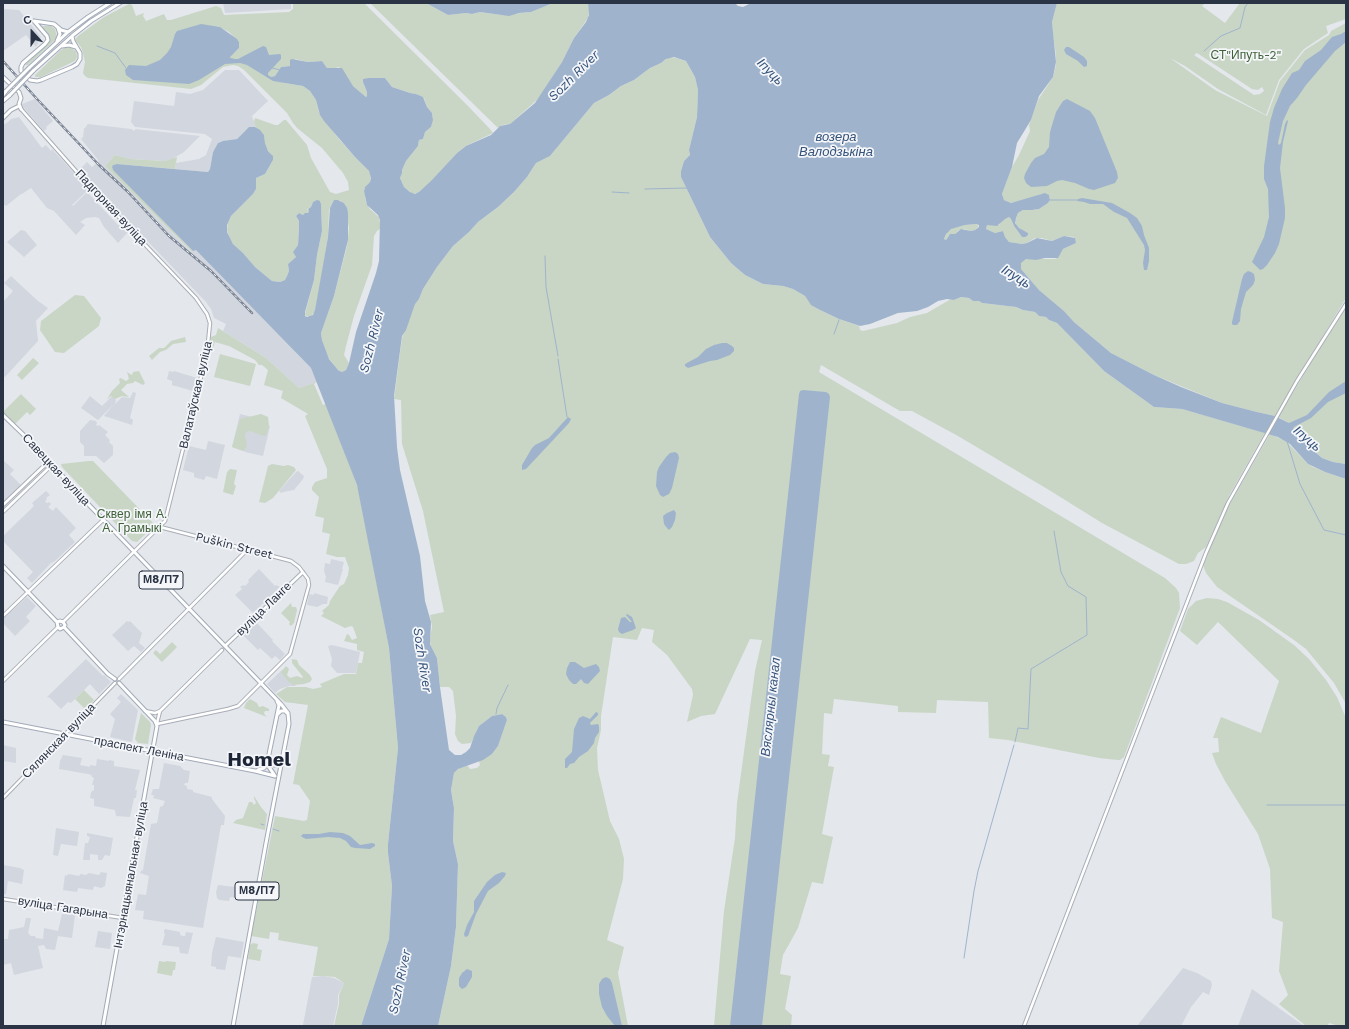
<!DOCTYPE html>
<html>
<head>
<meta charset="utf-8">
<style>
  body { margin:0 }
  #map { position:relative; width:1349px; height:1029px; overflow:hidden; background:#e4e7ec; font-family:"Work Sans",sans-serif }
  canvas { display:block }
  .frame { position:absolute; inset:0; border:4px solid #2b3445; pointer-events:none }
  .north { position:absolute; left:12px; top:12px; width:40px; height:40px; -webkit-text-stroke:3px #f4f6f9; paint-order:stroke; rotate:339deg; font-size:11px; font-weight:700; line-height:16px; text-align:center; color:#2b3445 }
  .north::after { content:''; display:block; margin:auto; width:14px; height:18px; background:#2b3445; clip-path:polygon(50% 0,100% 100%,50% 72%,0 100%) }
</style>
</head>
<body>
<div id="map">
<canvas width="1349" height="1029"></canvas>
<div class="frame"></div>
<div class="north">С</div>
</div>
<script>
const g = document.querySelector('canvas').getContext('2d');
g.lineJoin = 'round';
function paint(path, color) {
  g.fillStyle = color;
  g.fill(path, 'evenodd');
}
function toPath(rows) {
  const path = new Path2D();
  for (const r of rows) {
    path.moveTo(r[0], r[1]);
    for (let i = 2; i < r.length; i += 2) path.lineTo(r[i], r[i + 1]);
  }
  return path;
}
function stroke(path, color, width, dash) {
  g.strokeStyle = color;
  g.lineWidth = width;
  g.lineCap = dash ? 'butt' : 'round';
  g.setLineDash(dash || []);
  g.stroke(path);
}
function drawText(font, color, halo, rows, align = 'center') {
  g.font = font + ' "Work Sans",sans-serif';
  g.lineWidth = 3.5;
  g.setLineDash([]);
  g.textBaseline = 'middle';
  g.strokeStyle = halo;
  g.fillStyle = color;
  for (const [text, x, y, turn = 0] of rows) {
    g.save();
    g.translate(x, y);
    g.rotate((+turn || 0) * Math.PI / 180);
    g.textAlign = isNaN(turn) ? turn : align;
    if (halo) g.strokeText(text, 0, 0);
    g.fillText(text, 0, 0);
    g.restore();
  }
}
const built = toPath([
  [223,3,291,3,291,9,225,13],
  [3,9,19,10,41,37,36,47,26,35,3,51],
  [225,70,239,70,268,101,252,116,256,128,253,127,246,130,237,139,219,142,213,152,210,169,208,172,175,169,176,163,199,159,206,155,212,139,205,134,135,127,131,122,134,101,174,106,176,92,190,94,203,90],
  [35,99,53,121,46,127,47,128,44,131,23,107,22,104],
  [19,117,42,148,46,145,51,151,52,149,88,188,87,191,72,205,73,206,87,192,118,225,120,225,128,232,118,243,104,227,99,218,95,217,86,218,80,222,85,225,76,235,54,211,47,208,31,188,22,194,21,194,6,206,3,203,3,125,8,122,11,119],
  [88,124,131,129,135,131,135,129,200,136,184,152,172,159,165,161,130,159,115,155,105,166,191,252,196,249,216,270,311,368,317,382,299,388,266,358,223,331,226,324,214,318,211,309,206,302,79,170,87,162,92,167,99,161,81,139,83,137,84,129],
  [21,230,25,231,37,245,24,257,7,242],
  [11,276,38,301,48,308,36,321,38,341,5,377,3,375,3,302,13,291,4,283],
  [169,371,173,372,174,371,197,378,193,391,172,385,172,381,167,379],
  [133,392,136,393,130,418,133,420,132,425,104,416,114,404,98,420,81,408,90,396,102,406,111,397,113,396,116,400,115,404,122,397,130,398],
  [240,414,256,418,255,422,270,426,263,456,245,452,244,451,232,447],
  [90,420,96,421,97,423,96,425,98,426,99,425,108,432,105,435,110,440,109,442,113,446,113,455,104,463,96,456,84,456,84,446,80,442,80,431],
  [208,441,225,445,217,479,206,476,204,480,194,477,194,473,183,470,189,446,206,450],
  [3,460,14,470,10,474,21,485,5,501,3,499],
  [298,471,304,476,303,479,294,490,283,492,281,493,279,491,296,472],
  [46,491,50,495,46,498,47,499,45,502,48,503,49,502,51,504,48,507,53,511,56,507,76,528,69,535,75,542,55,561,51,563,32,583,27,578,33,572,3,541,3,536,34,506,32,503],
  [331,559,344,562,342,569,343,569,338,585,325,582,326,577,324,571,325,563,330,564],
  [259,569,275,586,276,585,280,587,253,613,235,595,242,589,240,587,243,585,245,586,249,582,248,580],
  [314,593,328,597,327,604,323,604,317,607,307,605,309,594,314,595],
  [27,597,36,606,26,617,30,621,15,636,3,623,3,619],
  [127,621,128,622,130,621,142,633,139,643,145,648,141,652,134,646,128,651,112,635],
  [256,622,273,640,272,641,285,654,280,660,275,656,272,659,260,648,258,650,243,635],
  [332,645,360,652,356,673,337,673,331,666,332,659,328,646],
  [86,659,103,676,104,675,111,682,99,694,90,684,71,703,68,702,61,709,50,698,47,697],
  [282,670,296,686,289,686,280,689,275,693,267,684],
  [121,694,138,710,132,742,110,737,115,719,110,714,121,702,117,698],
  [3,745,16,748,16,763,3,761],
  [63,755,82,758,80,765,90,767,90,765,96,766,97,759,109,761,109,760,114,761,114,766,140,770,135,790,137,790,136,798,134,798,130,817,116,816,115,810,94,806,94,799,90,798,91,792,94,790,94,785,92,785,94,778,92,777,91,775,88,774,59,769,60,761],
  [164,763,180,766,184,770,190,771,188,783,185,783,184,785,187,786,187,789,193,790,193,792,212,797,212,799,225,816,224,825,221,825,203,928,143,919,144,911,135,910,138,894,146,895,149,876,140,873,141,871,143,870,151,824,157,823,160,807,163,806,165,801,153,798,154,795,151,795,153,789,159,789],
  [56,828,79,832,77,846,61,844,58,856,53,855],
  [87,833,113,838,110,856,105,855,102,860,98,860,98,855,90,854,90,860,83,860,85,843,88,843,90,837,87,836],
  [3,865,20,868,24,870,22,884,8,881,6,894,3,894],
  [101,872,107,873,105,886,101,888,94,886,93,890,78,888,77,892,63,890,65,875,67,876,68,874,79,876,79,877,80,874,86,875,89,873,99,875],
  [218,885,244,888,243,899,230,897,229,901,219,900,217,898,216,892],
  [62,914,75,915,72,938,58,936,55,950,46,949,44,945,38,946,43,968,14,975,11,963,3,965,3,939,8,939,9,930,24,927,26,918,30,918,31,919,28,933,31,936,35,936,36,938,43,939,44,928,58,931],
  [165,929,180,932,180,935,183,936,185,936,186,932,193,933,188,954,180,953,179,947,162,945,165,934,164,933,164,931],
  [98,931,112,933,110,949,95,947],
  [216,937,244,942,241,958,228,956,225,970,216,969,216,967,211,966,212,953],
  [1183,968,1197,973,1211,981,1212,985,1209,995,1203,992,1191,1007,1181,1026,1137,1026],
  [323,976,334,978,344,983,338,995,338,1004,333,1026,303,1025,312,977],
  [1252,989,1304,1026,1238,1026]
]);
const green = toPath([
  [293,3,364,3,465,103,490,129,493,133,466,146,457,153,429,184,418,193,413,194,404,187,400,178,402,173,402,170,406,161,418,146,419,140,423,139,425,132,431,127,433,118,432,113,427,107,424,98,416,94,410,93,392,87,385,78,369,78,363,82,367,92,367,96,366,97,353,86,339,67,331,69,327,68,322,61,308,62,295,59,290,66,281,67,275,76,271,77,285,83,303,86,310,91,316,100,319,112,338,138,355,157,369,171,371,176,370,182,364,189,366,202,370,209,379,217,381,228,377,231,374,236,372,265,354,316,346,346,344,355,349,363,346,370,342,372,337,369,328,357,322,340,321,333,334,296,347,246,349,228,345,204,339,200,334,200,329,210,328,237,323,269,315,312,310,317,306,316,305,314,314,280,317,255,322,231,321,204,320,201,313,202,311,207,307,209,309,211,308,213,306,213,303,215,299,213,296,216,299,221,299,228,298,245,294,251,296,257,288,264,289,271,287,276,285,280,280,282,272,281,255,267,243,253,233,244,229,237,227,230,228,222,231,216,253,194,256,189,256,178,265,174,273,160,272,155,268,151,265,143,264,135,256,128,254,122,255,118,275,125,278,125,284,120,286,120,307,145,311,158,330,192,336,194,349,190,348,182,343,173,322,148,297,128,293,123,287,113,244,70,238,66,233,65,223,67,201,85,191,89,88,78,85,76,83,73,85,62,83,53,81,47,75,40,78,36,104,17,129,4,132,5,136,16,144,13,143,16,146,21,164,14,167,20,171,20,216,6,221,8,224,15,289,12,293,9],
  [217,26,229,32,239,42,239,48,236,51,226,59],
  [370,3,426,3,448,15,466,13,472,14,480,12,502,15,531,12,553,3,588,3,589,12,588,18,574,38,562,62,539,98,510,124,502,125,498,128],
  [1057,3,1205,3,1202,6,1225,23,1240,3,1346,3,1346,19,1326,26,1328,33,1304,49,1279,80,1266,115,1218,89,1185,66,1170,58,1215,90,1267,116,1280,81,1305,50,1329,35,1331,31,1346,23,1346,298,1275,416,1257,412,1222,403,1154,375,1111,353,1074,322,1064,311,1039,290,1021,269,1020,266,1021,262,1026,259,1055,259,1059,256,1060,251,1063,249,1076,243,1074,237,1064,236,1052,241,1042,238,1035,238,1027,243,1022,244,1009,242,1005,237,1003,231,995,233,986,229,987,225,999,225,1003,219,1009,217,1011,219,1014,226,1022,237,1027,237,1028,233,1021,230,1016,225,1015,221,1018,213,1023,210,1032,210,1039,209,1048,203,1050,200,1050,197,1041,194,1033,198,1011,203,1004,200,1002,194,1012,167,1019,155,1030,131,1029,125,1038,100,1053,77,1056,65,1056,55,1053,34,1052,22],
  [1197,53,1252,89,1258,90,1262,87,1264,91,1260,94,1254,95,1194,55],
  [44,26,51,26,55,29,57,37,54,41,28,65,25,65,49,42,49,39,42,29,41,27],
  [66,47,71,48,76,51,77,57,75,61,41,77,35,77,35,75,61,50],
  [669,57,676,58,686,61,695,77,698,90,697,117,689,150,690,156,684,161,681,171,682,179,710,237,731,263,745,275,763,284,783,286,793,289,805,296,810,303,816,308,839,319,859,326,860,330,863,331,897,323,910,317,927,313,951,299,954,300,961,297,969,298,973,301,979,301,982,303,1016,307,1023,310,1035,312,1039,316,1046,317,1049,320,1057,323,1104,371,1154,407,1182,409,1265,433,1230,494,1206,547,1198,553,1194,561,1186,564,1179,564,1102,523,1049,490,958,436,912,411,900,411,821,365,819,372,829,378,1165,578,1176,588,1179,593,1180,608,1124,757,1120,760,1118,760,1099,758,1008,740,989,738,988,702,937,700,936,713,898,712,898,706,834,699,832,714,824,713,822,754,830,755,828,766,834,767,822,834,833,837,823,884,812,882,798,928,783,955,780,974,791,976,785,1009,792,1015,791,1026,714,1026,724,911,735,838,737,803,755,671,762,640,750,639,715,714,701,716,687,722,693,695,692,689,667,655,652,642,654,630,642,628,637,640,613,637,601,716,601,730,597,748,598,770,610,821,619,839,624,859,623,879,607,940,624,947,618,973,628,1026,438,1026,451,966,456,927,458,864,453,841,454,808,451,790,454,773,458,769,467,765,470,769,477,768,480,765,479,761,492,754,498,746,507,720,506,717,502,714,492,716,479,726,471,743,462,744,458,741,455,734,456,716,453,691,449,687,440,687,437,658,431,646,430,641,432,626,430,615,444,612,423,511,402,444,401,400,394,399,402,338,414,304,419,299,423,289,437,267,453,246,469,232,478,222,498,207,514,192,527,177,536,163,550,156,594,103,609,95,621,86,634,80,650,68,661,63],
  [115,155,130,159,165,161,177,157,175,169,117,164,113,165,112,168,193,251,192,252,105,166],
  [976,224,979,226,975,230,971,231,964,229,959,230,955,234,949,235,946,240,944,239,947,232,952,228,965,225],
  [75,295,84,296,101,318,99,326,64,353,55,352,40,330,41,321],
  [1346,308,1346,464,1333,462,1322,458,1294,433,1293,430,1294,427,1289,423,1278,417,1320,348],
  [218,328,266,358,299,388,317,382,314,384,323,405,326,404,353,474,360,494,389,648,398,748,388,844,388,853,392,886,389,939,361,1026,334,1026,339,1004,339,995,344,983,335,977,323,976,313,976,318,947,278,940,279,933,270,932,269,939,251,936,275,816,304,821,307,820,310,801,299,785,293,784,308,705,285,702,276,694,287,687,306,687,313,689,322,687,320,684,344,674,356,674,358,663,362,663,364,652,357,650,357,644,344,641,347,634,349,635,352,640,357,638,353,627,351,626,345,628,321,616,324,613,322,611,329,605,330,601,340,586,344,584,348,575,349,568,345,557,337,557,326,554,330,534,322,532,324,518,315,516,319,497,312,490,312,487,315,482,327,478,327,469,305,416,308,414,281,398,283,391,264,385,268,370,262,365,259,365,255,360,229,346,215,342,211,353,209,353,211,337,216,335],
  [185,337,186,342,173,344,166,350,160,352,152,360,149,356,159,348,164,348,171,341],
  [220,354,256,364,250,386,214,377],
  [33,358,39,363,22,380,17,375],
  [139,371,145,383,143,385,135,381,133,383,127,384,121,390,129,397,122,396,115,399,111,396,107,399,112,391,120,383,119,379,121,378,126,381,129,379,127,372,132,375,133,372],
  [21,394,36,409,30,415,27,412,15,424,3,412],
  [261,414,268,417,269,426,266,435,264,436,250,431,246,432,245,436,247,445,246,448,243,451,232,447,240,419],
  [1270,434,1286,441,1308,464,1313,467,1325,472,1346,479,1346,704,1334,683,1306,649,1294,640,1217,587,1206,573,1203,565,1227,509],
  [89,461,93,461,155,525,137,542,132,541,62,467,61,464],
  [272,464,284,466,288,465,294,467,296,470,273,498,265,503,259,502,268,466],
  [230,469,237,470,234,484,236,486,233,495,223,492,227,472],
  [1207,598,1218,599,1227,602,1259,620,1294,645,1309,659,1326,680,1337,697,1346,718,1346,1026,1339,1026,1329,1023,1327,1026,1306,1026,1279,1004,1288,995,1279,971,1283,922,1272,918,1270,869,1258,834,1225,781,1216,764,1212,753,1219,752,1218,738,1213,738,1221,717,1261,733,1279,681,1218,622,1197,645,1180,631,1188,609,1196,601],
  [291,603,292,607,296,607,297,610,294,623,291,626,289,624,290,622,281,613],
  [172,642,177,647,162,662,153,653,156,650,160,654],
  [292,659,297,660,299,665,310,675,312,679,310,682,304,684,294,685,289,682,281,672,286,666,289,669,287,675,290,678,297,676,302,678,303,677,292,663],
  [84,690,94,700,85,709,75,699],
  [250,699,257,703,259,707,263,706,269,709,269,711,265,711,264,713,265,715,267,717,244,708,246,703],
  [141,713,150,722,151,725,148,744,138,743,135,739],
  [254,796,261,807,267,814,265,830,233,823,236,820,243,818,249,802,252,802,254,805,256,803,254,798],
  [253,943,258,944,257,949,262,950,260,961,248,959,250,945],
  [159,961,165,962,166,961,176,962,175,970,173,970,172,976,157,973]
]);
const water = toPath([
  [426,3,553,3,531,12,519,13,509,16,480,12,472,14,466,13,448,15],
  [588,3,735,3,738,6,743,7,751,3,1057,3,1052,22,1056,62,1053,77,1039,96,1031,120,1017,143,1012,167,1002,194,1004,200,1011,203,1045,193,1049,195,1050,200,1048,203,1039,209,1032,210,1023,210,1018,213,1016,218,1015,223,1019,228,1028,233,1028,235,1026,237,1022,237,1014,226,1011,219,1009,217,1005,219,997,226,987,225,986,229,995,233,1003,231,1005,237,1009,242,1022,244,1027,243,1037,238,1052,241,1064,236,1075,238,1076,243,1063,249,1058,258,1045,258,1036,260,1026,259,1021,263,1021,269,1039,290,1064,311,1074,322,1111,353,1154,375,1181,387,1222,403,1257,412,1275,416,1289,423,1307,415,1329,392,1346,381,1346,393,1328,402,1311,418,1294,427,1293,430,1299,438,1322,458,1333,462,1346,464,1346,479,1325,472,1308,464,1290,444,1278,437,1182,409,1154,407,1104,371,1057,323,1049,320,1046,317,1039,316,1035,312,1023,310,1016,307,982,303,979,301,973,301,969,298,961,297,954,300,947,299,938,301,928,307,917,311,898,313,870,324,860,326,839,319,818,309,811,305,805,296,793,289,783,286,763,284,745,275,731,263,710,237,681,177,681,171,684,161,690,155,689,150,697,117,698,90,695,77,686,61,674,57,666,59,661,63,650,68,634,80,621,86,609,95,594,103,550,156,536,163,527,177,514,192,498,207,478,222,469,232,453,246,437,267,423,289,419,299,415,304,406,330,402,336,394,396,397,447,400,470,420,556,425,601,431,622,430,644,437,658,440,687,449,750,455,755,461,755,466,752,470,748,474,736,479,726,492,716,502,714,506,717,507,720,498,746,492,754,483,760,458,769,454,773,451,790,454,808,453,841,458,864,456,927,451,966,438,1026,361,1026,389,939,392,886,388,853,388,844,398,748,389,648,357,485,311,368,196,250,193,251,113,170,112,167,113,165,117,164,208,172,210,169,213,152,218,143,223,141,237,139,249,127,255,127,260,130,264,135,265,143,268,151,273,156,273,160,265,174,256,178,256,189,253,194,231,216,227,225,227,232,233,244,243,253,255,267,272,281,280,282,285,280,287,276,289,271,288,264,296,257,293,252,298,245,299,228,299,221,296,216,299,213,303,215,305,213,308,213,309,211,308,209,311,207,313,202,317,200,320,201,321,204,322,231,317,255,314,280,305,312,305,316,307,317,313,315,315,310,328,237,330,208,334,200,338,200,344,203,347,208,348,213,348,240,334,296,321,333,322,340,329,359,338,370,342,372,346,370,349,363,356,332,376,273,379,261,380,220,378,215,367,205,364,191,365,187,370,182,371,178,369,171,355,157,324,121,320,115,316,100,310,91,303,86,273,81,247,65,240,63,225,64,199,80,189,84,133,80,126,75,125,70,129,65,146,66,160,60,167,53,171,47,175,34,177,31,201,24,220,27,237,39,239,42,239,48,230,57,230,59,238,59,263,46,266,47,269,55,280,54,281,55,281,59,268,73,268,75,271,77,275,76,281,67,290,66,290,60,292,59,308,62,322,61,327,68,342,68,353,86,366,97,367,96,367,92,363,82,363,79,369,78,385,78,392,87,410,93,416,94,423,97,427,107,432,113,433,120,431,127,425,132,423,139,419,140,418,146,406,161,402,170,402,173,400,178,404,187,410,192,415,194,419,192,431,181,457,153,466,146,491,135,500,126,510,124,535,103,562,62,574,38,586,22,589,15],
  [976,224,979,225,979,227,975,230,971,231,961,229,955,234,950,234,946,240,944,239,946,234,951,229,965,225],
  [1346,31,1346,42,1335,51,1306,85,1297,98,1290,106,1283,121,1278,143,1279,145,1281,143,1285,124,1287,120,1288,121,1283,142,1280,168,1285,208,1285,218,1279,244,1275,253,1267,265,1263,269,1260,270,1252,262,1264,237,1269,217,1268,189,1264,179,1264,166,1270,122,1274,108,1282,89,1292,73,1299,70,1305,61,1321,50,1332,37,1341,34],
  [1066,47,1069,47,1084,57,1087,61,1087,66,1084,67,1078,61,1066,54,1064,50],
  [1067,99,1090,111,1095,118,1117,172,1118,178,1115,183,1094,190,1089,189,1075,183,1062,180,1057,181,1047,186,1031,187,1026,183,1024,178,1025,174,1031,163,1035,158,1044,154,1049,147,1050,132,1056,112,1063,101],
  [1082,198,1112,203,1130,213,1137,218,1142,226,1144,235,1149,248,1149,261,1147,270,1144,270,1143,263,1145,250,1144,245,1127,218,1114,212,1103,204,1090,204,1084,202,1077,201,1078,199],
  [1248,271,1251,272,1254,274,1255,280,1253,285,1246,292,1241,309,1240,321,1237,325,1233,325,1232,324,1232,322,1242,279,1244,274],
  [722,343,727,343,732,346,734,348,734,351,730,355,717,360,710,361,688,368,685,366,685,364,698,357,706,349,714,345],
  [803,390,826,392,829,394,830,397,768,973,762,1026,730,1026,799,394,800,391],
  [568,417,571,419,569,423,526,469,522,470,522,465,532,448,535,445,549,438],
  [675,452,678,454,679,458,672,488,669,494,663,497,660,495,656,486,657,472,659,467,666,457,670,453],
  [674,510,676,513,675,520,672,527,669,530,667,528,664,524,663,516,667,513],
  [627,614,632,617,636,628,633,630,622,634,619,632,618,629,621,618,625,617,630,622,632,622,626,615],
  [570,662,575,662,584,668,596,664,599,667,600,671,588,684,584,683,581,679,576,684,573,684,569,680,566,674,567,668],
  [596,712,598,713,598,715,590,723,591,725,598,724,599,726,599,732,595,738,594,743,588,751,579,757,574,763,570,764,567,768,565,768,565,759,572,752,574,729,579,718,583,716,590,719],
  [330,832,343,833,350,836,360,845,372,843,375,844,375,846,370,849,355,848,351,847,346,841,340,838,328,837,306,839,302,837,301,836,303,834,319,834],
  [502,872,506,873,505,876,499,883,488,891,476,914,468,936,465,937,464,934,467,925,474,912,474,901,487,882,495,875],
  [467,969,472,971,472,977,466,987,462,989,459,986,459,978,462,973],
  [606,977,610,979,612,983,622,1026,615,1026,607,1016,602,1007,599,994,599,984,602,979]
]);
const stream = toPath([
  [97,46,115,53,126,68],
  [1204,51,1221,36,1240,28,1245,7,1248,3],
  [229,58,237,60],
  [272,68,280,70],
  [645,189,687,188],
  [612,192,629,193],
  [1050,200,1077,200],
  [545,256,546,287,558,356],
  [834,334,839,320],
  [558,359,567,417],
  [1287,441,1300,484,1324,530,1346,535],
  [496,714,497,708,508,685],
  [1015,742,1018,728,1028,729,1031,669,1087,635,1086,597,1068,586,1061,572,1054,531],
  [1267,805,1346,805],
  [261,824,264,825],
  [273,829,279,831],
  [964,958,974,891,978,871,1014,745]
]);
const secondary = toPath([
  [21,109,91,188,196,298,207,314,210,323,207,353,165,521,63,622],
  [3,505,49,461],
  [3,512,52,465],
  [3,616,103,520],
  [225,646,303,572],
  [119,679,247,550],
  [3,681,58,627],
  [145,711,155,713,160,711,222,650],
  [157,723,160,711],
  [157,724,228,709,238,706,290,654,309,585,308,579,299,567,291,561,160,527],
  [3,798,115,683],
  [3,899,123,918],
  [1024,1026,1206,553,1228,503,1297,381,1346,304]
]);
const primary = toPath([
  [34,21,47,36,48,40,45,44,23,63,21,67,21,71,30,80,37,81,41,80,72,67,77,64,80,59,80,53,73,41,72,36],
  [34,21,54,24,61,30,68,32],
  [57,41,60,34,58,28],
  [62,46,69,45,76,47],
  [29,68,68,32,88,17,110,3],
  [33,71,72,36,91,21,120,3],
  [3,77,19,92,21,98,19,104,21,109],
  [3,95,6,91],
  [3,101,10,95],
  [3,118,11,110,19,106],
  [3,415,33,444,90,506,281,704,288,713,289,724,266,843,233,1026],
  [3,566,57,622],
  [57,622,58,627,60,629,64,627],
  [57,622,60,621,63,622,65,625,64,627],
  [64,627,108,674,115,679],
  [277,715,281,711,285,711,287,713],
  [3,722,255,771,275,776],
  [269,759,271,763,274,765,279,764,281,762],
  [267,764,275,776],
  [258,770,264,768,267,764,278,710,279,705,277,701],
  [103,1026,157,726,155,721,119,683]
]);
const rail = toPath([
  [3,61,37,99,99,165,127,191,169,236,211,271,252,313]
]);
const primaryBridge = toPath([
  [6,91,29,68],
  [10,95,33,71]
]);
const shields = [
  [161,580,44],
  [257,891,44]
];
const shieldNames = [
  ["М8/П7",161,580],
  ["М8/П7",257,891]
];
const parkNames = [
  ["СТ\"Ипуть-2\"",1246,55],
  ["Сквер імя А.",132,514],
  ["А. Грамыкі",132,528]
];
const streetNames = [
  ["Падгорная вуліца",111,208,47],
  ["Валатаўская вуліца",196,395,-77],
  ["Савецкая вуліца",56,470,47],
  ["Puškin Street",234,546,14],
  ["вуліца Ланге",264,609,-44],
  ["Сялянская вуліца",59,741,-46],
  ["праспект Леніна",139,749,11],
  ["Інтэрнацыянальная вуліца",131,875,-80],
  ["вуліца Гагарына",63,908,9]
];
const waterNames = [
  ["Іпуць",770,72,45],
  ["Sozh River",574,76,-45],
  ["возера",836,137],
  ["Валодзькіна",836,152],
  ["Іпуць",1016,277,32],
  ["Sozh River",372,341,-76],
  ["Іпуць",1307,439,40],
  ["Sozh River",422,660,81],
  ["Вяслярны канал",771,707,-84],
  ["Sozh River",400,982,-78]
];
const townNames = [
  ["Homel",259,760]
];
paint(built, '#d2d6de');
paint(green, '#c9d6c5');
paint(water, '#9fb4cc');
stroke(stream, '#9fb4cc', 1);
stroke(secondary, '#a9aeb7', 4.5);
stroke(primary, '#a3abb8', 5);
stroke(secondary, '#fff', 2.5);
stroke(primary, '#fff', 3);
stroke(rail, '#7d8696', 2.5);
stroke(rail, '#f4f6f9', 1, [3]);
stroke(primaryBridge, '#a3abb8', 5, []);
stroke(primaryBridge, '#fff', 3);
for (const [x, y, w] of shields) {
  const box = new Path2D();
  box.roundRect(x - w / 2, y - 9, w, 18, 3);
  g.fillStyle = '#f4f6f9';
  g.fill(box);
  stroke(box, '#2b3445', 1);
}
drawText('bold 11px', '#2b3445', null, shieldNames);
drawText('12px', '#3f6138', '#f4f6f9', parkNames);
drawText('12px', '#2b3445', '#f4f6f9', streetNames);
drawText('italic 13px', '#34527a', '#f4f6f9', waterNames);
drawText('bold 20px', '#1d2536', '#f4f6f9', townNames);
</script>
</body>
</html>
